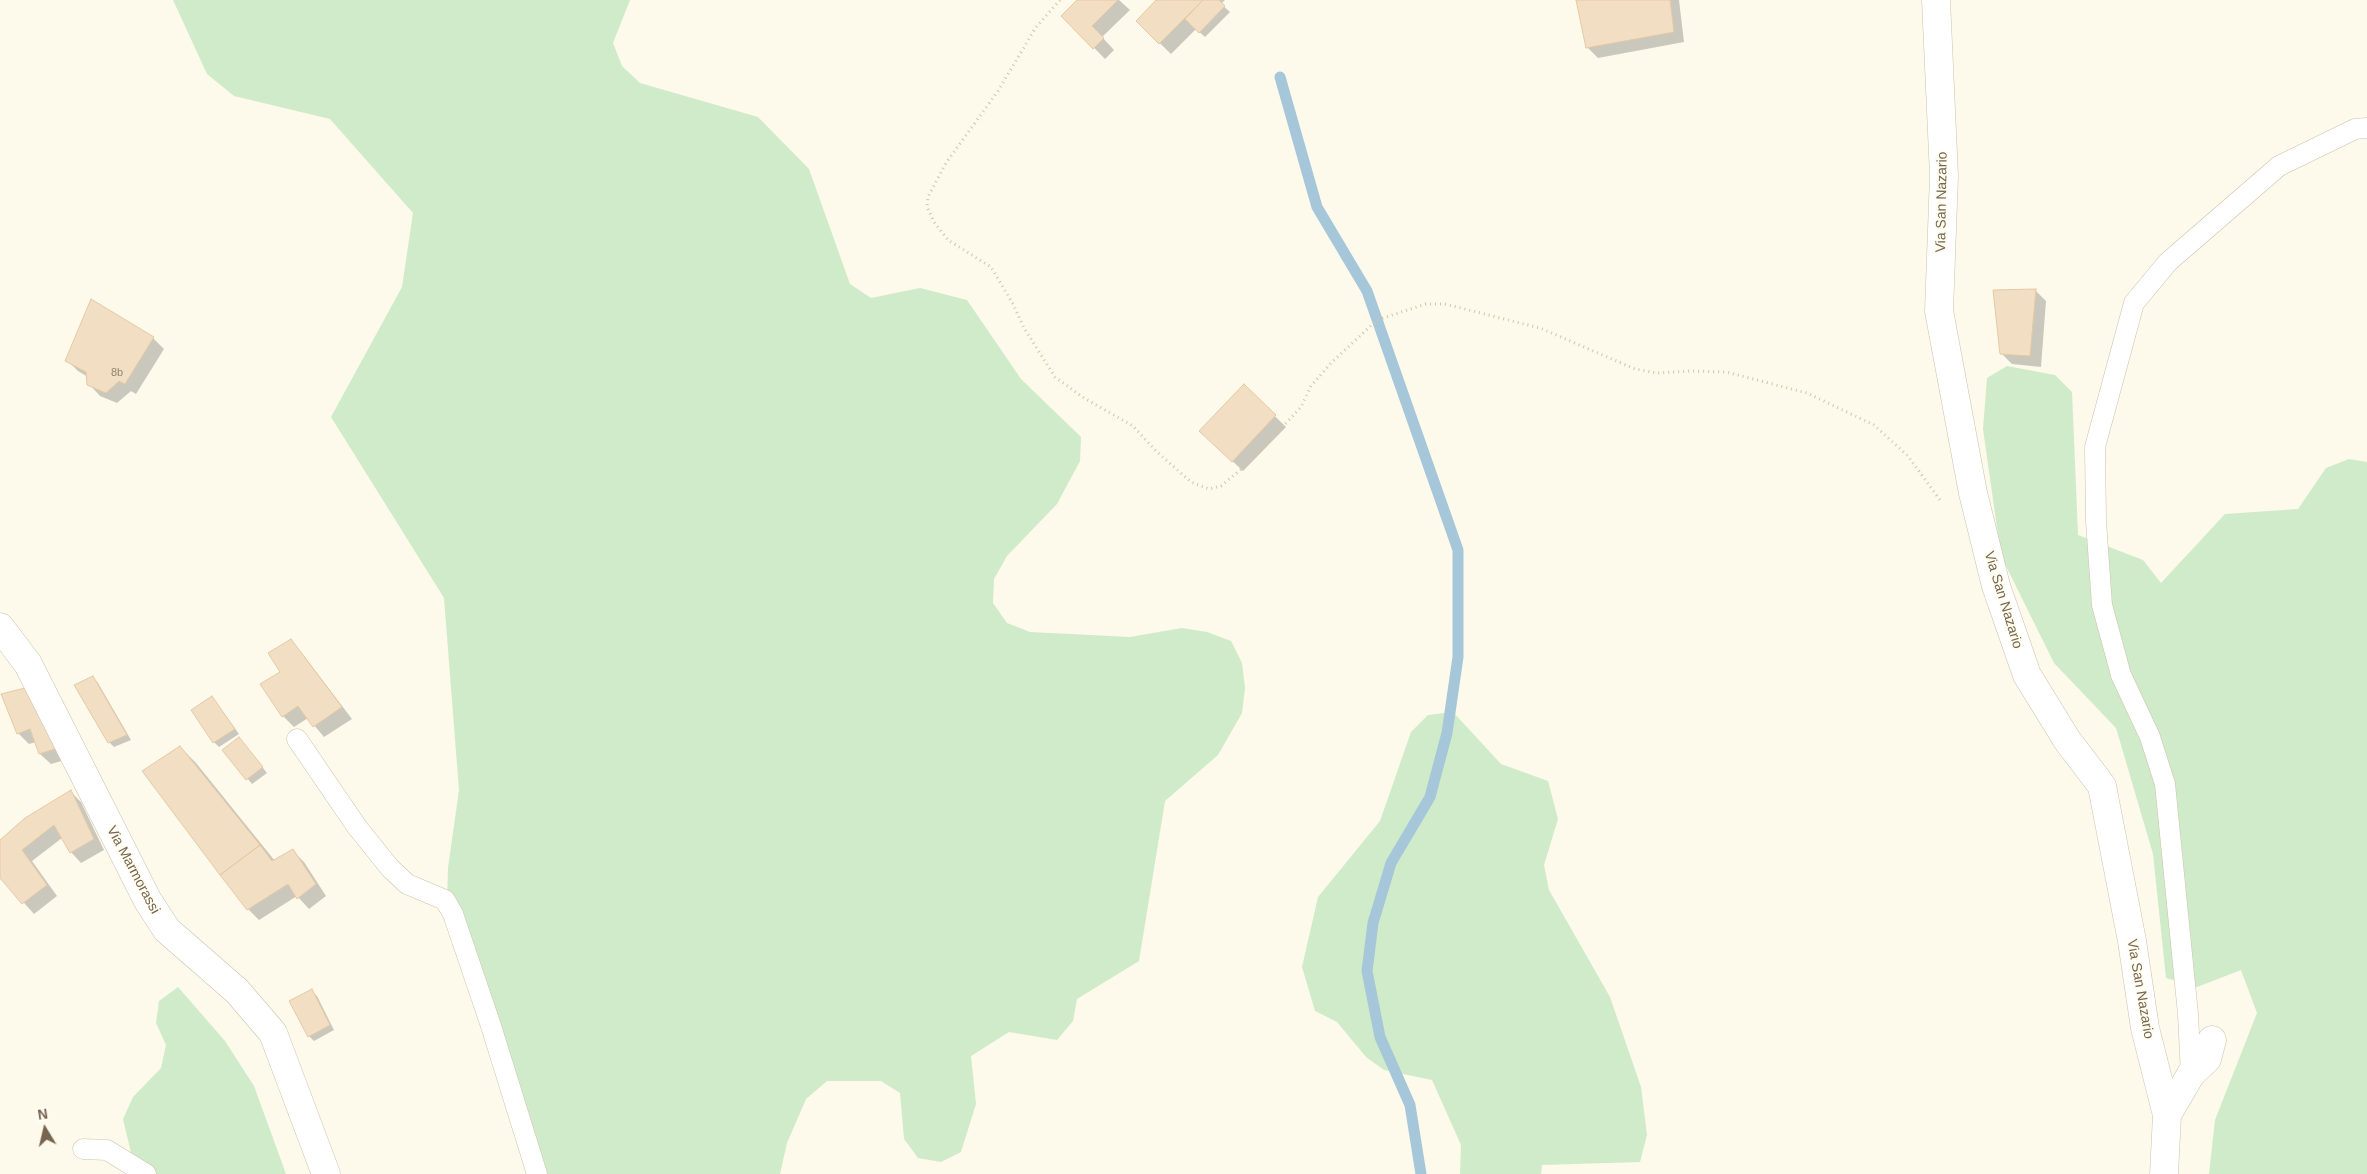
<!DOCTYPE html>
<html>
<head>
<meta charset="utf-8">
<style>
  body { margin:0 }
  #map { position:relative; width:2367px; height:1174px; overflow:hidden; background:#fdf9eb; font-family:Helvetica,sans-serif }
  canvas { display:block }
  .north { position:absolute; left:20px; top:1104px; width:50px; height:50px; -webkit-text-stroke:4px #fffcf2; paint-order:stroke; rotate:351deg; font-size:14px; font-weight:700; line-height:20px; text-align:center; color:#78654d }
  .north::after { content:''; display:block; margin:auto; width:18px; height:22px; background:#78654d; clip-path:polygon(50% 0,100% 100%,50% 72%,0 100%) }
</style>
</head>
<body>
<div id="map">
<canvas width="2367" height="1174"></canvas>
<div class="north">N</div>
</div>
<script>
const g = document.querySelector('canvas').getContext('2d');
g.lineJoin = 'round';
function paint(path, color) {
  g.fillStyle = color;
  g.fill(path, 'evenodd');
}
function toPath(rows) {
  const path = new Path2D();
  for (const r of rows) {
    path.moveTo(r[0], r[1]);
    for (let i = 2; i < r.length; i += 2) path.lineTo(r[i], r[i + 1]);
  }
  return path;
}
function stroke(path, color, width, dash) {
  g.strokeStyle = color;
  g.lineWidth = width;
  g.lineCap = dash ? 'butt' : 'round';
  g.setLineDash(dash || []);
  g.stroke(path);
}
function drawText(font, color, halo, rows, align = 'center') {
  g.font = font + ' Helvetica,sans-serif';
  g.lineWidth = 4;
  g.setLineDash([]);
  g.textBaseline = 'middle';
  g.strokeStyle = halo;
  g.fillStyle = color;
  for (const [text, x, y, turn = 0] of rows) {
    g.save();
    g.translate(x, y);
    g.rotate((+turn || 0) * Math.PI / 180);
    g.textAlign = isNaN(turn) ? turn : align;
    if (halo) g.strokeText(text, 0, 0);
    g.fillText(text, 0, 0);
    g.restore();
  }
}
const green = toPath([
  [173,0,630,0,613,43,622,66,640,83,758,117,809,169,850,284,871,298,920,288,967,300,1021,379,1081,437,1080,461,1057,504,1007,556,994,579,993,603,1007,623,1030,632,1130,637,1182,628,1207,632,1231,641,1242,663,1245,688,1242,713,1218,755,1165,801,1139,961,1077,999,1073,1021,1057,1040,1009,1032,971,1056,976,1104,961,1152,941,1162,918,1158,904,1139,900,1093,881,1081,827,1081,806,1099,787,1143,780,1174,544,1174,513,1110,452,944,447,907,448,868,459,790,444,598,331,417,402,287,413,213,330,119,234,96,207,74],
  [2007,366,2055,375,2072,392,2078,535,2143,560,2161,583,2225,514,2298,509,2326,468,2349,459,2367,462,2367,1174,2209,1174,2215,1120,2257,1013,2241,970,2197,987,2166,978,2153,854,2116,728,2054,663,2001,556,1983,429,1987,378],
  [1453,712,1501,764,1548,781,1558,819,1544,865,1549,890,1610,997,1641,1087,1647,1135,1640,1162,1542,1165,1541,1174,1460,1174,1461,1145,1432,1080,1384,1070,1366,1057,1337,1022,1315,1011,1302,967,1318,897,1380,821,1411,732,1428,715],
  [178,987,225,1041,254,1086,286,1174,136,1174,123,1119,133,1097,161,1068,166,1045,156,1023,159,1001]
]);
const shadow = toPath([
  [1078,0,1119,0,1130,10,1102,37,1114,50,1105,59,1063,16],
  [1158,0,1225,0,1221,4,1230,12,1205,37,1196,29,1171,54,1137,21],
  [1577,0,1679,0,1684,42,1598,58,1587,47],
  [2035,290,2046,301,2041,367,2012,364,2001,353],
  [153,338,164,349,136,394,131,391,117,403,100,396,89,384,88,377,78,371,67,360],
  [1244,386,1286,427,1243,471,1212,442],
  [290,641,301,652,352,719,324,737,308,718,294,727,283,716],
  [92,677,98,683,131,740,114,747,109,742],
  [3,695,68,759,51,764,40,754,36,742,29,744,18,733],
  [212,697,239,734,219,747,214,742],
  [244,744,267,773,252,784,224,750],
  [180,747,196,763,275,861,293,851,304,862,326,896,309,909,297,896,259,920,248,909],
  [70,791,81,802,104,850,81,863,71,852,62,838,32,861,57,896,34,914,0,876,0,841],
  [311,991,317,996,334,1030,314,1041,309,1036]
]);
const stream = toPath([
  [1280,77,1317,207,1367,291,1458,550,1458,657,1447,733,1430,797,1391,863,1373,923,1367,971,1380,1037,1410,1105,1421,1174]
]);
const building = toPath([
  [1077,0,1118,0,1092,26,1104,38,1093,49,1061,16,1077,0],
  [1156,0,1203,0,1159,44,1136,21,1156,0],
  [1203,0,1219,0,1225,6,1199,33,1185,19,1203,0],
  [1576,0,1670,0,1674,32,1586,48,1576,0],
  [2036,289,2030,356,2000,354,1993,290,2036,289],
  [91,299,154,337,125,384,119,381,106,393,87,385,86,372,65,361,91,299],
  [1244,384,1276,415,1232,462,1199,431,1244,384],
  [291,639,342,707,313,727,298,706,282,717,260,684,280,672,268,653,291,639],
  [93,676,127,735,108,743,74,685,93,676],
  [29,687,58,748,39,754,30,729,17,734,1,694,29,687],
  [212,696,235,729,213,743,191,710,212,696],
  [239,737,263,767,246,780,222,750,239,737],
  [180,746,260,845,220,875,142,771,180,746],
  [71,790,94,839,70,853,54,825,22,850,47,885,22,904,0,878,0,840,25,818,71,790],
  [260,845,272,861,293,849,316,884,297,899,288,884,247,910,220,875,260,845],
  [312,989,330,1025,308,1037,289,1001,312,989]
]);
const path = toPath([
  [1060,0,1036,27,998,91,946,163,928,197,927,207,934,222,948,240,991,267,1013,304,1024,328,1055,377,1084,398,1133,426,1156,451,1191,482,1209,489,1221,486,1251,461,1301,407,1311,386,1331,363,1377,320,1426,304,1445,304,1540,328,1635,369,1657,373,1691,371,1726,372,1807,393,1874,425,1908,456,1940,500]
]);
const service = toPath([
  [297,739,357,827,390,868,407,884,445,900,453,914,491,1026,537,1174],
  [2191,1074,2188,1014,2165,784,2150,737,2121,675,2102,605,2096,521,2095,447,2134,303,2168,262,2279,166,2355,129,2367,128],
  [83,1149,107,1150,146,1174]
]);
const minor = toPath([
  [1936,0,1944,176,1939,311,1973,493,1996,586,2027,675,2067,740,2102,786,2132,941,2145,1028,2167,1115,2164,1174],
  [0,627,28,664,148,901,167,930,237,991,273,1033,326,1174],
  [2167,1115,2191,1074,2207,1059,2212,1040]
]);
const numberNames = [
  ["8b",117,373]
];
const streetNames = [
  ["Via San Nazario",1942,202,-89],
  ["Via San Nazario",2003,600,73],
  ["Via Marmorassi",133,870,62],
  ["Via San Nazario",2140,989,80]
];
paint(green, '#d0ebc9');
paint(shadow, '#0003');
stroke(stream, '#a5c7d9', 11);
paint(building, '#f2dfc3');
stroke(building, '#e5c9a3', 1);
stroke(service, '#cdc1ad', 21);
stroke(minor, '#cdc1ad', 29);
stroke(path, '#d8c3a5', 3, [1, 4]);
stroke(service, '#fff', 20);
stroke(minor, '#fff', 28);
drawText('11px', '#96846a', null, numberNames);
drawText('14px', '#78654d', '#fffcf2', streetNames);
</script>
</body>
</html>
